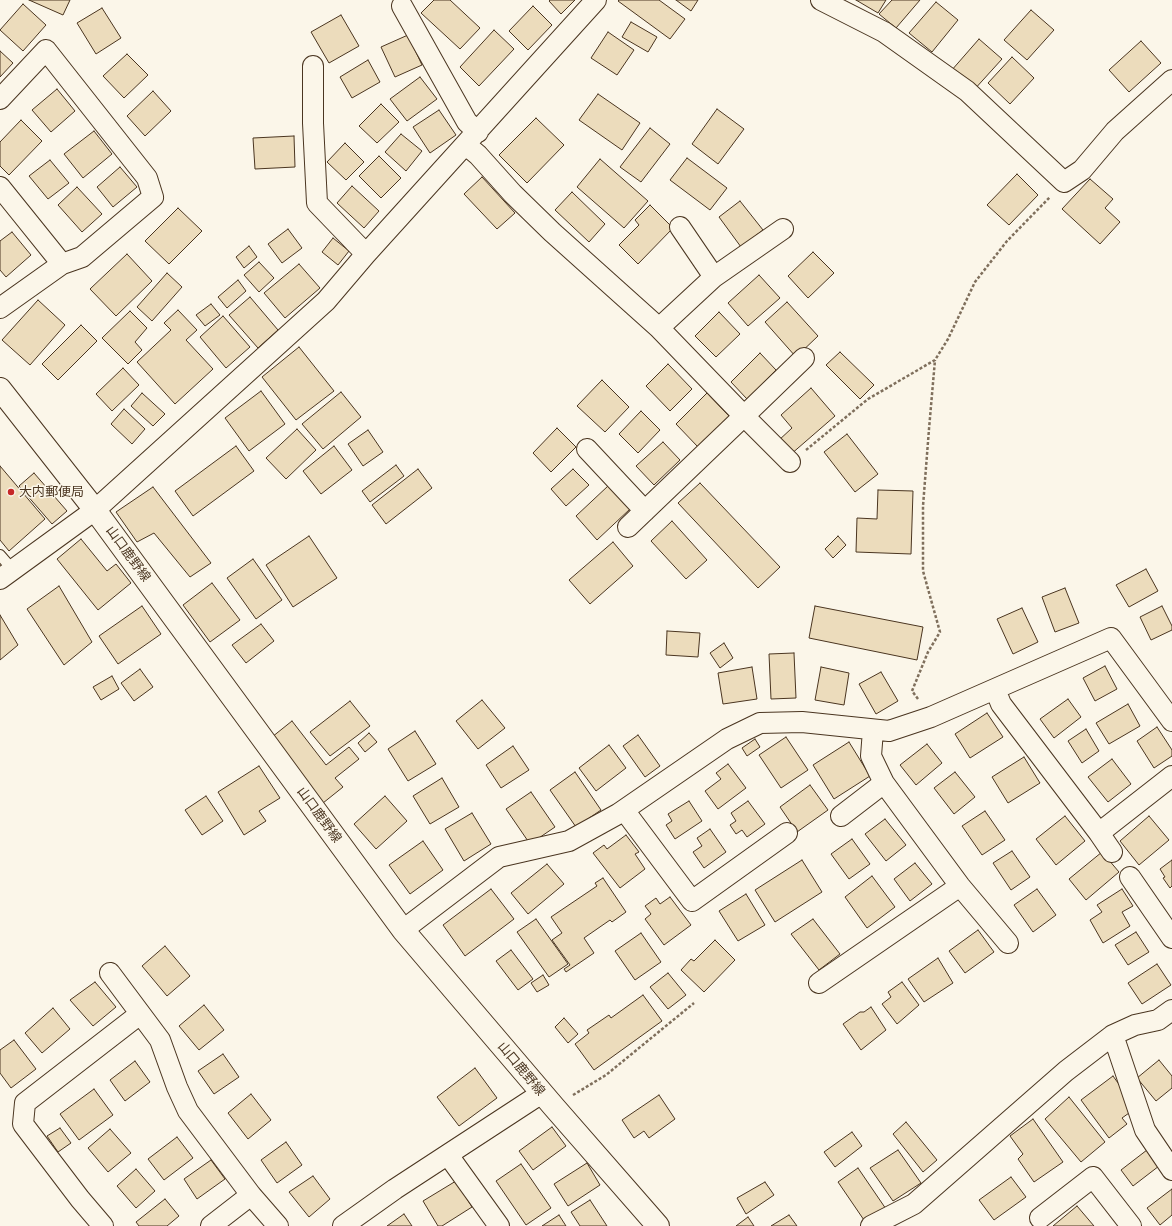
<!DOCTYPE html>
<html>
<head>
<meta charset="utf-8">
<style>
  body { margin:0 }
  canvas { display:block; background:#fbf6e9 }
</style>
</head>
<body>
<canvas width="1172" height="1226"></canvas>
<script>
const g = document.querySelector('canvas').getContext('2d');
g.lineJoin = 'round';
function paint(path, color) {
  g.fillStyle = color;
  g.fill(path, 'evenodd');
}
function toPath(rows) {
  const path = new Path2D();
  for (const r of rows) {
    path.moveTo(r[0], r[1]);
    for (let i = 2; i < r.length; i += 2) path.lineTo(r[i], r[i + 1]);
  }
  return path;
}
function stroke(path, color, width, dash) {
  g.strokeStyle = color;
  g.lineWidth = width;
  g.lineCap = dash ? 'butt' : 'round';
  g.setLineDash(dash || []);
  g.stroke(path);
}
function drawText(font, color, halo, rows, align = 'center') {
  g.font = font + ' Literata,"Noto Sans JP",serif';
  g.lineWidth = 3;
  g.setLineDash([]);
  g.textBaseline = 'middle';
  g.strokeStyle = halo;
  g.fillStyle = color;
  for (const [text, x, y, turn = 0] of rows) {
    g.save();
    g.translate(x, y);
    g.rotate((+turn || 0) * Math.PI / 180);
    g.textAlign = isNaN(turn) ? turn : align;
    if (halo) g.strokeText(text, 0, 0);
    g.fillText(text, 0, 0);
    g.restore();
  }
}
const building = toPath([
  [29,0,70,0,63,15,29,0],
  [434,0,450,0,480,28,460,49,421,13,434,0],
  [550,0,575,0,561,14,549,1,550,0],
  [619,0,659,0,685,19,670,39,618,1,619,0],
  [676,0,698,0,691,11,676,0],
  [856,0,886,0,878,13,856,0],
  [892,0,920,0,896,28,879,14,892,0],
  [936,2,958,20,932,52,909,33,936,2],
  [23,4,46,25,23,51,0,30,23,4],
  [533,6,552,25,528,50,509,31,533,6],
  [102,8,121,38,96,54,77,23,102,8],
  [1031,10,1054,30,1027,60,1004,40,1031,10],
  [341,15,359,46,329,63,311,32,341,15],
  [631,22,657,37,648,52,622,37,631,22],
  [494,30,514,49,479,86,460,67,494,30],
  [608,32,634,50,617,75,591,58,608,32],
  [408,35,422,65,395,77,381,47,408,35],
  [979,39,1002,59,973,91,951,71,979,39],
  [1141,41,1161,63,1129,92,1109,70,1141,41],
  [0,51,13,63,0,77,0,51],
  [127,54,148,75,124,98,103,76,127,54],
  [1012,57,1034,78,1010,104,988,83,1012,57],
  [368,60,380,82,352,98,340,77,368,60],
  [420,77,437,99,407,121,390,99,420,77],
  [57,89,75,111,51,132,32,110,57,89],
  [153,91,171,111,145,136,127,116,153,91],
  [598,94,640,123,622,150,579,120,598,94],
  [381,104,399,122,377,143,359,126,381,104],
  [717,109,744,129,718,164,692,144,717,109],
  [439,110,456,135,430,153,413,127,439,110],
  [536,118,564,145,527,183,499,155,536,118],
  [21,120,42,141,9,175,0,166,0,142,21,120],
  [650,128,670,144,641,182,620,167,650,128],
  [94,131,112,154,83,178,64,154,94,131],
  [401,134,422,151,406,171,385,152,401,134],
  [294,136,295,167,255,169,253,138,294,136],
  [345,143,364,162,346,180,327,162,345,143],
  [379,156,401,178,381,198,359,176,379,156],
  [687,158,727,188,710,210,670,180,687,158],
  [600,159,648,201,624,228,577,187,600,159],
  [50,160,69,183,48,199,29,176,50,160],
  [120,167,137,187,113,207,97,187,120,167],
  [1017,174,1038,195,1009,225,987,205,1017,174],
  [482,177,515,213,497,229,464,194,482,177],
  [1090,179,1113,199,1105,208,1120,222,1100,244,1062,209,1090,179],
  [352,186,379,211,364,228,337,203,352,186],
  [77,187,102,214,82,232,58,205,77,187],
  [572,192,605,224,589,242,555,210,572,192],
  [740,201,763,230,741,247,719,217,740,201],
  [650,205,673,228,638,264,619,245,639,225,635,220,650,205],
  [178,208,202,231,169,264,145,241,178,208],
  [288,229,302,248,282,263,268,244,288,229],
  [12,232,31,255,6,277,0,270,0,241,12,232],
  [333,238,349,251,338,265,322,252,333,238],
  [249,246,257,257,244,268,236,257,249,246],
  [813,252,834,273,808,298,788,276,813,252],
  [127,254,152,281,116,316,90,289,127,254],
  [259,262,274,278,259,292,244,275,259,262],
  [299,264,320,288,285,318,264,293,299,264],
  [167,273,182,287,152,321,137,307,167,273],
  [759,275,780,298,748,326,728,303,759,275],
  [238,280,246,291,227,308,218,297,238,280],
  [250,297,278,330,258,348,229,315,250,297],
  [38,300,65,325,30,365,2,340,38,300],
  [787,302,818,336,796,357,765,322,787,302],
  [211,304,220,315,205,326,196,315,211,304],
  [178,310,197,330,186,340,213,369,175,404,137,362,171,330,164,323,178,310],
  [130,311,147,328,135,342,142,350,128,364,102,338,130,311],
  [719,312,740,334,716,357,695,336,719,312],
  [223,316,250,347,226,368,200,337,223,316],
  [81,325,97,341,58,380,42,364,81,325],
  [299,347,334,391,296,420,262,377,299,347],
  [840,352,874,385,860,399,826,365,840,352],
  [760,353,776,370,747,399,731,382,760,353],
  [668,364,692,389,670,411,646,386,668,364],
  [123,368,139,385,112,411,96,394,123,368],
  [602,380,629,407,605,432,577,406,602,380],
  [811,388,835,416,790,455,778,441,792,428,781,415,811,388],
  [261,391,285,424,249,451,225,418,261,391],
  [341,392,361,417,323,449,302,424,341,392],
  [142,393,165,414,153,426,131,406,142,393],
  [707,393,729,416,698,447,676,424,707,393],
  [124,409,145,429,132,444,111,424,124,409],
  [641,411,660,430,638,453,619,434,641,411],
  [557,428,576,447,551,472,533,453,557,428],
  [297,429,316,450,286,479,266,458,297,429],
  [368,430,383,452,363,466,348,444,368,430],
  [847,434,878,474,855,492,824,452,847,434],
  [663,442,680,460,654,485,636,466,663,442],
  [236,446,254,471,193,516,175,491,236,446],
  [334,446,352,470,321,494,303,471,334,446],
  [396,465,404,476,370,502,362,491,396,465],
  [0,466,45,519,9,551,0,540,0,466],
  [418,469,432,488,386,524,372,505,418,469],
  [573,469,589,485,566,506,551,489,573,469],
  [34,473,67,511,52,524,19,486,34,473],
  [700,483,780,567,758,588,678,503,700,483],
  [608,486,630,509,597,540,576,516,608,486],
  [153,487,211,563,190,577,154,533,137,542,116,512,153,487],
  [878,490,913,491,911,554,856,552,857,518,877,519,878,490],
  [672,521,707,560,686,579,651,541,672,521],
  [309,536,337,578,293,607,266,565,309,536],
  [838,536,846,545,833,558,825,549,838,536],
  [81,539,107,571,116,564,131,583,98,610,57,559,81,539],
  [613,542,633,566,590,604,569,580,613,542],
  [253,559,282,600,256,619,227,578,253,559],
  [1146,569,1158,591,1129,607,1116,585,1146,569],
  [212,583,240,620,210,642,183,605,212,583],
  [59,586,92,642,64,665,27,609,59,586],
  [1065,588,1079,623,1055,632,1042,597,1065,588],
  [142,606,161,634,118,664,99,636,142,606],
  [815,606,923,627,917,660,809,638,815,606],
  [1162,606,1172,626,1172,630,1151,640,1140,617,1162,606],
  [1022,608,1038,642,1013,654,997,619,1022,608],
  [0,615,18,645,0,660,0,615],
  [261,624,274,641,246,663,232,645,261,624],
  [667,631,700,633,698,657,666,655,667,631],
  [724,643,733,658,720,668,710,653,724,643],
  [794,653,796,698,771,699,769,654,794,653],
  [1105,666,1117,689,1095,701,1083,678,1105,666],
  [752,667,757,699,723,704,718,673,752,667],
  [821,667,849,673,844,705,815,700,821,667],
  [140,669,153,687,134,701,121,683,140,669],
  [881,672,898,701,876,714,859,684,881,672],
  [112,676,119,689,101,700,93,687,112,676],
  [1068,699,1081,717,1054,738,1040,719,1068,699],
  [482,700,505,728,478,749,456,721,482,700],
  [350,701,370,726,330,756,310,732,350,701],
  [1128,704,1140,726,1109,744,1096,723,1128,704],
  [987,713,1003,737,970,758,955,734,987,713],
  [292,721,326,765,349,747,359,759,335,778,343,787,323,803,272,737,292,721],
  [1157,727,1172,750,1172,756,1154,768,1137,741,1157,727],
  [1086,729,1099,751,1082,763,1068,741,1086,729],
  [415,731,436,764,408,781,388,749,415,731],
  [369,733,377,742,365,752,358,743,369,733],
  [638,735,660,766,645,777,623,746,638,735],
  [786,737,808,770,781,788,759,755,786,737],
  [755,739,760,747,747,756,742,748,755,739],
  [849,742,870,776,834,799,813,765,849,742],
  [927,744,942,763,916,785,900,765,927,744],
  [609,745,626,768,596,791,579,768,609,745],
  [513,746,529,770,501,788,486,765,513,746],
  [1024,757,1040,783,1008,803,992,777,1024,757],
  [1112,759,1131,784,1108,802,1088,777,1112,759],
  [728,764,746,788,718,809,705,791,721,779,716,773,728,764],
  [259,766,280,798,259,811,266,821,244,835,218,792,259,766],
  [575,772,601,810,576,827,550,790,575,772],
  [955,772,975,797,954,814,934,788,955,772],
  [442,778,459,807,430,824,413,796,442,778],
  [810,785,828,810,797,832,780,807,810,785],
  [531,792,555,827,530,844,506,809,531,792],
  [206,796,223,821,202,835,185,810,206,796],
  [385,796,407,821,376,849,354,824,385,796],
  [689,801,702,821,675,839,666,825,672,821,668,814,689,801],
  [748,801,765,824,747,837,742,830,736,834,730,825,736,821,731,813,748,801],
  [985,811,1005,840,982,855,962,826,985,811],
  [472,813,491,844,464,861,445,829,472,813],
  [1065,816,1085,841,1056,865,1036,839,1065,816],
  [1149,816,1169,840,1139,865,1120,841,1149,816],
  [885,819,906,845,886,861,865,834,885,819],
  [710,829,726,852,704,868,693,852,702,846,697,838,710,829],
  [626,835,639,852,635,854,645,869,620,888,593,853,604,845,607,849,626,835],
  [852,839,870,864,849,879,831,854,852,839],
  [423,841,443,870,410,894,389,865,423,841],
  [1012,851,1030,877,1011,890,993,863,1012,851],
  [1102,852,1119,872,1086,900,1069,879,1102,852],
  [802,860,822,892,775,922,755,890,802,860],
  [1172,860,1172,886,1170,888,1163,878,1165,877,1160,869,1172,860],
  [915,863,932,884,910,901,894,879,915,863],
  [547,864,564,884,528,914,511,893,547,864],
  [872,876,895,907,867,928,845,897,872,876],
  [603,878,626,912,612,922,610,920,584,938,594,953,566,972,564,969,570,965,552,940,562,933,551,917,597,886,595,883,603,878],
  [491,889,514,919,465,956,443,925,491,889],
  [1037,889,1056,915,1033,932,1014,905,1037,889],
  [1122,889,1133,906,1122,912,1130,926,1103,943,1090,920,1102,912,1097,905,1122,889],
  [746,894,765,925,738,941,719,911,746,894],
  [670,897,691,925,664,945,645,919,651,914,645,906,656,898,660,904,670,897],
  [536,919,568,964,549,977,517,932,536,919],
  [813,919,840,954,819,970,791,934,813,919],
  [978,930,994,952,965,973,949,951,978,930],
  [1136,932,1149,952,1128,965,1115,945,1136,932],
  [641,933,661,962,635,980,615,951,641,933],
  [715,940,735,960,704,992,681,970,691,959,694,961,715,940],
  [165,946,190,976,167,996,142,966,165,946],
  [511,950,533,979,518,990,496,961,511,950],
  [938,958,953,983,924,1002,908,979,938,958],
  [1157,964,1171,985,1142,1004,1128,983,1157,964],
  [668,973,686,995,668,1009,650,987,668,973],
  [543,975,549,985,537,992,531,983,543,975],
  [95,982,116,1007,93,1026,70,1000,95,982],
  [902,982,919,1005,897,1024,882,1004,891,997,888,992,902,982],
  [643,995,662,1021,594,1070,575,1044,589,1033,587,1030,609,1015,611,1018,643,995],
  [204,1005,224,1030,199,1050,179,1026,204,1005],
  [871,1007,886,1030,861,1050,843,1024,860,1012,864,1012,871,1007],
  [53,1008,70,1029,42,1053,25,1033,53,1008],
  [564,1018,578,1034,568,1043,555,1027,564,1018],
  [14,1040,36,1069,11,1088,0,1073,0,1050,14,1040],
  [223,1054,239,1077,214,1094,198,1071,223,1054],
  [1159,1060,1172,1076,1172,1088,1156,1101,1137,1078,1159,1060],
  [135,1061,150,1082,125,1101,110,1080,135,1061],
  [475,1068,497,1098,459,1126,437,1097,475,1068],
  [1113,1076,1136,1108,1122,1118,1127,1124,1109,1138,1081,1100,1113,1076],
  [94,1089,113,1115,79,1140,60,1114,94,1089],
  [251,1094,271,1120,248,1139,228,1113,251,1094],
  [659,1095,675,1119,649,1138,644,1131,634,1138,622,1120,659,1095],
  [1069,1097,1105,1142,1081,1162,1045,1119,1069,1097],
  [1033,1119,1063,1162,1034,1182,1018,1159,1023,1154,1010,1136,1033,1119],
  [906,1122,937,1160,923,1172,893,1134,906,1122],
  [552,1127,566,1146,533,1170,519,1151,552,1127],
  [60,1128,71,1143,58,1152,47,1136,60,1128],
  [110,1129,131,1153,108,1172,88,1148,110,1129],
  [852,1132,862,1146,835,1167,824,1152,852,1132],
  [177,1137,193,1158,164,1180,148,1159,177,1137],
  [286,1142,302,1165,277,1183,261,1160,286,1142],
  [898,1150,921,1183,893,1201,870,1168,898,1150],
  [1147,1150,1159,1166,1133,1186,1121,1170,1147,1150],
  [211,1160,225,1179,197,1199,184,1179,211,1160],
  [587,1163,600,1185,568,1206,554,1184,587,1163],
  [521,1164,551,1208,526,1225,496,1181,521,1164],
  [858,1168,886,1209,866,1223,838,1182,858,1168],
  [136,1169,155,1191,136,1208,117,1186,136,1169],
  [313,1176,330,1199,309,1217,289,1192,313,1176],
  [1011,1177,1026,1197,994,1220,979,1200,1011,1177],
  [456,1181,472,1207,442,1226,438,1226,423,1201,456,1181],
  [765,1182,774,1195,746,1214,737,1198,765,1182],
  [1172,1189,1172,1215,1160,1225,1147,1208,1172,1189],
  [165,1199,179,1216,167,1226,139,1226,136,1222,165,1199],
  [590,1200,607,1226,580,1226,571,1212,590,1200],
  [1077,1206,1094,1226,1053,1226,1077,1206],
  [404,1214,412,1226,387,1226,404,1214],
  [559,1215,566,1226,542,1226,559,1215],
  [789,1215,797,1226,771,1226,789,1215],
  [748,1217,754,1226,736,1226,748,1217]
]);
const path = toPath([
  [806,450,868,399,935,360,948,339,975,282,1007,241,1050,197],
  [918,699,912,691,928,652,940,632,923,571,923,506,929,429,935,360],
  [573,1095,606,1075,694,1003]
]);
const service = toPath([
  [0,555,13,570]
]);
const minor = toPath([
  [821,0,884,32,967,91,1064,182,1082,170,1115,131,1172,80],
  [402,6,467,122,478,132],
  [313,66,313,123,317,203,366,254],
  [0,99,46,50,147,178,153,197,82,257,62,264,0,308],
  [466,145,478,155,513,194,552,232,659,328,744,416,628,527],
  [0,187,62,264],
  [680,227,714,277],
  [659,328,714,277,783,229],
  [587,449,645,511],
  [790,462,744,416,804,358],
  [0,579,95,510,326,301,366,254,596,0],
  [995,689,1001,704,1099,833,1172,776],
  [873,730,871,756,884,783,960,886,1008,943],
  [624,810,692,901,787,833],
  [841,816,884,783],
  [1099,833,1112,852],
  [1130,877,1172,938],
  [403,930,499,857,569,841,618,814,727,739,760,723,802,722,889,731,931,717,1111,638,1172,721],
  [110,973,160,1040,177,1087,188,1111,251,1195,278,1226],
  [819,983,960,886],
  [1113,1035,1145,1130,1172,1170],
  [448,1155,499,1226],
  [1040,1218,1093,1177,1131,1226],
  [103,1226,80,1199,23,1124,25,1103,140,1014],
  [211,1226,251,1195],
  [343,1226,395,1189,542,1093],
  [871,1226,914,1204,1066,1071,1113,1035,1135,1025,1158,1020,1172,1010]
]);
const primary = toPath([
  [0,389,95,510,403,930,554,1107,658,1226]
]);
const markers = [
  [11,492,4,"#c62828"]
];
const poiNames = [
  ["大内郵便局",19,492]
];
const streetNames = [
  ["山口鹿野線",128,554,54],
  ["山口鹿野線",319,815,54],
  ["山口鹿野線",521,1069,50]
];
paint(building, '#ecdcbc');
stroke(building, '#4a3520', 1);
stroke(service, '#4a3520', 12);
stroke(minor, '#4a3520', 22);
stroke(primary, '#4a3520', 24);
stroke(path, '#7f6f5c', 2.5, [3, 2]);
stroke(service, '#fbf6e9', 10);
stroke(minor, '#fbf6e9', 20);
stroke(primary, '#fbf6e9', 22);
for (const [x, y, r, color] of markers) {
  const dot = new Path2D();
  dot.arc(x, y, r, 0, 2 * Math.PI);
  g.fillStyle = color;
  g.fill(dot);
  stroke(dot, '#fbf6e9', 1.5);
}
drawText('13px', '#4a3520', '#fbf6e9', poiNames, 'left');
drawText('13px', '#4a3520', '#fbf6e9', streetNames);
</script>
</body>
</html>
